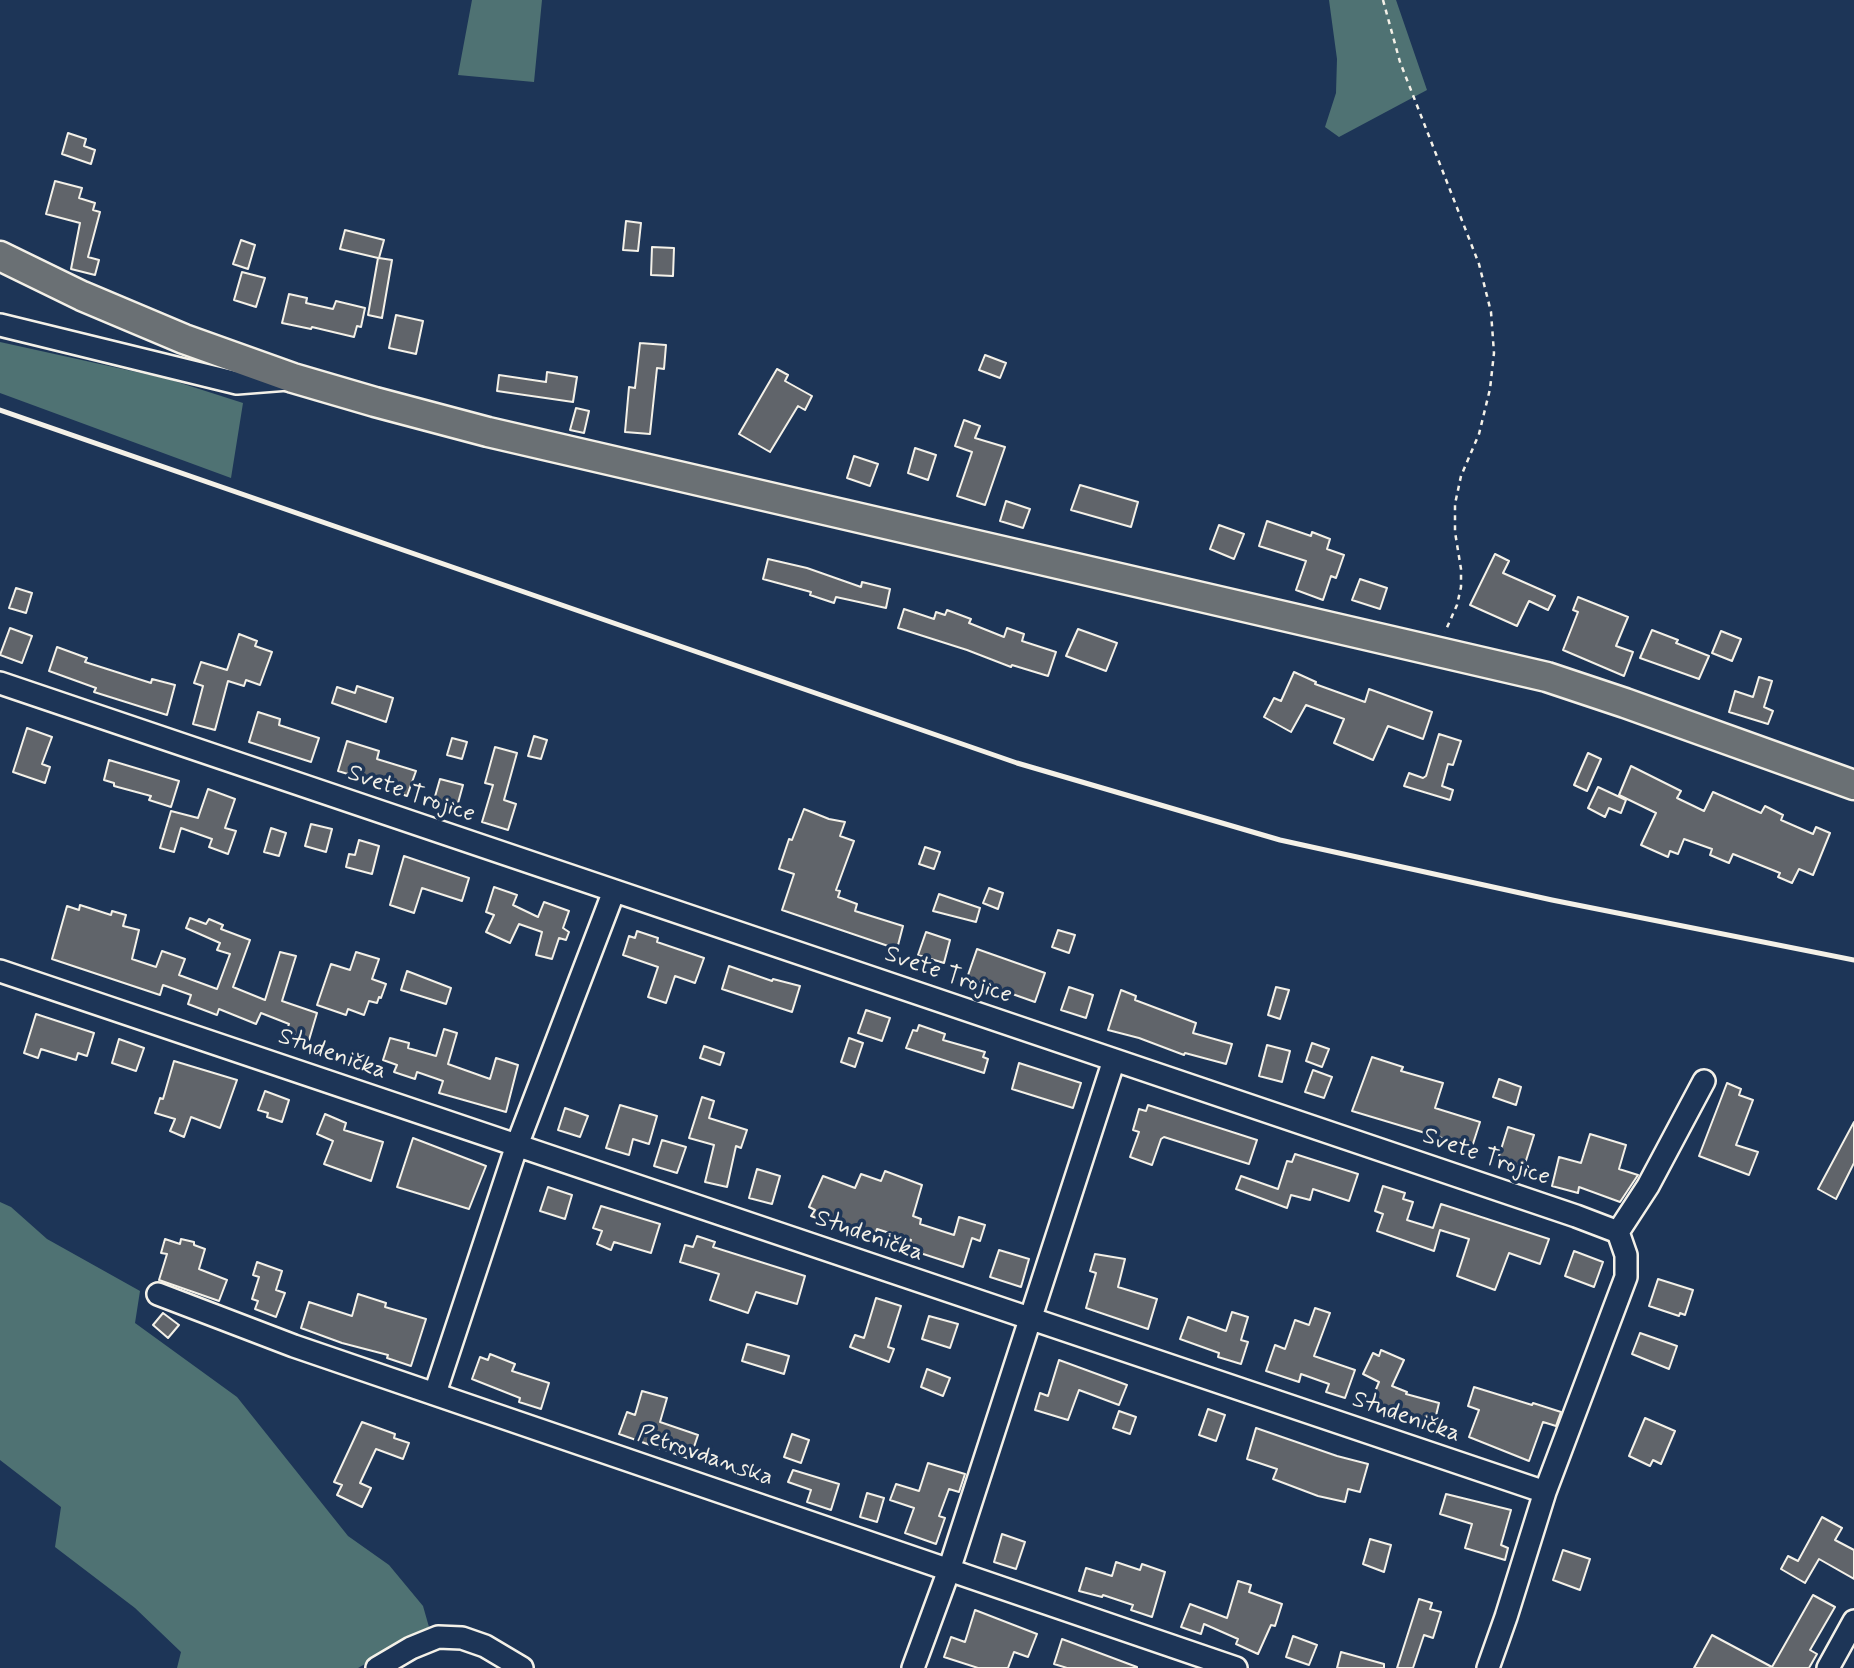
<!DOCTYPE html>
<html>
<head>
<meta charset="utf-8">
<style>
  body { margin:0 }
  canvas { display:block; background:#1d3557 }
</style>
</head>
<body>
<canvas width="1854" height="1668"></canvas>
<script>
const g = document.querySelector('canvas').getContext('2d');
g.lineJoin = 'round';
function paint(path, color) {
  g.fillStyle = color;
  g.fill(path, 'evenodd');
}
function toPath(rows) {
  const path = new Path2D();
  for (const r of rows) {
    path.moveTo(r[0], r[1]);
    for (let i = 2; i < r.length; i += 2) path.lineTo(r[i], r[i + 1]);
  }
  return path;
}
function stroke(path, color, width, dash) {
  g.strokeStyle = color;
  g.lineWidth = width;
  g.lineCap = dash ? 'butt' : 'round';
  g.setLineDash(dash || []);
  g.stroke(path);
}
function drawText(font, color, halo, rows, align = 'center') {
  g.font = font + ' Mynerve,sans-serif';
  g.lineWidth = 7;
  g.setLineDash([]);
  g.textBaseline = 'middle';
  g.strokeStyle = halo;
  g.fillStyle = color;
  for (const [text, x, y, turn = 0] of rows) {
    g.save();
    g.translate(x, y);
    g.rotate((+turn || 0) * Math.PI / 180);
    g.textAlign = isNaN(turn) ? turn : align;
    if (halo) g.strokeText(text, 0, 0);
    g.fillText(text, 0, 0);
    g.restore();
  }
}
const green = toPath([
  [472,0,542,0,534,82,458,75],
  [1329,0,1396,0,1427,90,1339,137,1325,127,1336,93,1337,59],
  [0,342,168,379,243,403,231,478,0,393],
  [0,1202,11,1207,47,1239,140,1291,135,1323,237,1397,348,1536,389,1565,423,1606,429,1627,358,1668,177,1668,181,1652,135,1608,55,1547,61,1507,0,1460]
]);
const building = toPath([
  [68,133,86,139,84,146,95,150,91,164,62,154,68,133],
  [55,181,82,188,79,198,95,203,93,210,100,212,88,257,99,260,95,275,71,269,80,223,46,214,55,181],
  [626,221,641,223,638,251,623,250,626,221],
  [345,230,384,240,379,258,392,260,382,318,368,315,378,258,340,249,345,230],
  [241,240,255,245,248,269,233,264,241,240],
  [652,247,674,248,673,276,651,275,652,247],
  [242,272,265,278,256,307,234,300,242,272],
  [289,294,307,298,306,303,333,309,336,301,365,308,361,327,357,326,354,337,312,327,311,329,282,323,289,294],
  [396,315,423,321,416,354,389,348,396,315],
  [640,343,666,345,664,369,657,368,650,434,625,432,629,387,635,388,640,343],
  [985,355,1006,363,1000,378,979,370,985,355],
  [777,369,788,375,785,381,812,396,805,410,798,406,770,452,739,434,777,369],
  [547,372,577,377,573,402,497,391,499,375,546,382,547,372],
  [576,408,589,411,584,433,570,430,576,408],
  [964,420,980,426,975,438,1005,447,985,505,957,496,972,452,955,446,964,420],
  [915,448,936,455,928,480,908,473,915,448],
  [854,456,878,464,870,486,847,478,854,456],
  [1080,485,1138,502,1131,527,1071,510,1080,485],
  [1006,501,1030,509,1023,528,1000,521,1006,501],
  [1267,521,1311,536,1312,532,1330,539,1327,549,1344,555,1336,578,1331,576,1323,600,1296,590,1306,561,1259,546,1267,521],
  [1219,525,1244,534,1234,559,1210,549,1219,525],
  [1495,554,1509,561,1503,573,1555,596,1548,610,1529,601,1517,626,1470,605,1495,554],
  [768,559,807,568,861,587,862,582,890,589,886,608,836,597,834,603,810,595,811,592,763,579,768,559],
  [1360,579,1387,588,1380,609,1352,600,1360,579],
  [16,588,32,593,26,613,9,608,16,588],
  [1578,597,1628,617,1616,646,1633,652,1624,676,1563,650,1578,612,1573,610,1578,597],
  [904,609,934,619,936,612,945,615,947,610,971,619,969,623,1004,637,1007,628,1024,634,1022,641,1056,652,1048,676,1012,665,1011,667,967,650,898,628,904,609],
  [10,628,32,636,22,663,0,655,10,628],
  [1078,629,1117,643,1106,671,1066,656,1078,629],
  [1652,630,1678,640,1676,643,1709,656,1699,679,1640,658,1652,630],
  [1721,631,1741,639,1732,661,1712,653,1721,631],
  [239,634,257,641,255,646,272,652,260,685,246,680,244,686,228,681,215,730,193,724,203,686,194,683,201,662,227,670,239,634],
  [57,647,87,658,85,662,151,683,152,679,175,685,167,715,94,692,96,688,49,671,57,647],
  [1294,672,1316,682,1315,684,1365,702,1369,689,1432,712,1423,739,1388,726,1373,760,1334,743,1344,719,1306,705,1291,732,1264,717,1274,698,1281,701,1294,672],
  [1759,677,1772,681,1764,707,1773,711,1768,724,1729,712,1735,691,1753,697,1759,677],
  [357,686,393,698,386,722,332,703,337,687,355,693,357,686],
  [258,712,280,719,279,725,319,738,311,762,249,742,258,712],
  [27,728,52,737,42,764,50,767,45,783,13,772,27,728],
  [1439,734,1461,741,1453,765,1448,764,1442,786,1453,790,1450,800,1404,786,1409,773,1423,778,1426,776,1439,734],
  [534,736,547,740,541,759,528,756,534,736],
  [452,738,467,742,462,759,447,755,452,738],
  [347,741,379,751,377,759,416,771,407,796,383,788,384,785,338,771,347,741],
  [495,747,517,753,504,800,516,804,508,830,482,822,493,785,485,783,495,747],
  [1588,753,1601,759,1587,791,1574,785,1588,753],
  [109,760,179,781,171,807,149,800,151,796,114,786,114,783,104,780,109,760],
  [1631,766,1681,791,1677,798,1704,811,1713,792,1761,813,1765,806,1783,815,1781,820,1813,834,1816,827,1830,833,1813,875,1799,869,1792,883,1778,877,1780,873,1733,854,1729,863,1710,855,1712,849,1684,839,1678,854,1670,851,1668,857,1641,845,1656,813,1619,795,1631,766],
  [440,779,463,785,455,814,432,807,440,779],
  [1598,787,1626,800,1621,813,1609,808,1605,817,1588,808,1598,787],
  [208,789,235,799,225,828,236,831,228,854,209,847,212,839,181,828,174,852,160,848,171,811,198,818,208,789],
  [804,809,829,819,845,822,840,836,854,841,836,890,840,891,838,897,857,904,855,911,903,926,897,949,782,910,794,874,779,869,789,839,792,840,804,809],
  [311,824,332,829,326,852,305,846,311,824],
  [271,828,286,833,279,856,264,852,271,828],
  [359,840,379,846,372,874,346,867,349,854,355,855,359,840],
  [925,847,940,852,934,869,919,864,925,847],
  [404,856,469,878,462,901,422,888,414,913,390,905,404,856],
  [494,887,517,895,513,905,538,917,544,902,569,911,563,928,569,932,566,940,559,938,552,959,536,955,542,932,519,924,510,943,486,932,494,915,486,912,494,887],
  [989,888,1003,893,998,909,983,903,989,888],
  [939,894,980,908,976,922,933,911,939,894],
  [80,905,111,915,112,911,126,915,123,926,139,930,132,959,156,967,162,951,185,959,179,975,217,989,230,954,217,950,220,943,186,928,190,918,206,924,209,919,223,925,221,929,250,940,233,987,265,1000,280,952,296,956,282,1001,317,1013,309,1040,286,1032,289,1024,261,1013,256,1024,219,1009,217,1015,188,1004,191,995,163,985,160,995,52,959,67,906,79,910,80,905],
  [1058,930,1075,935,1069,953,1052,947,1058,930],
  [637,931,658,938,657,942,704,958,695,983,675,976,666,1003,648,997,658,967,623,955,629,936,635,938,637,931],
  [926,932,950,940,944,963,918,955,926,932],
  [977,949,1045,973,1035,1002,967,978,977,949],
  [356,952,379,959,372,979,386,984,381,998,379,997,377,1003,369,1001,364,1015,348,1009,346,1015,317,1005,331,964,350,970,356,952],
  [729,966,772,981,773,979,800,986,792,1012,722,989,729,966],
  [407,971,451,988,446,1004,401,990,407,971],
  [1069,987,1093,995,1086,1018,1061,1010,1069,987],
  [1276,987,1289,990,1280,1019,1268,1015,1276,987],
  [1121,990,1136,996,1135,1000,1196,1023,1193,1033,1232,1044,1226,1064,1185,1053,1184,1055,1139,1038,1108,1030,1121,990],
  [866,1010,890,1018,882,1041,858,1033,866,1010],
  [36,1014,94,1033,87,1056,78,1053,76,1060,41,1049,38,1058,24,1053,36,1014],
  [919,1025,945,1034,943,1040,985,1052,983,1057,988,1059,984,1073,906,1048,913,1030,917,1031,919,1025],
  [444,1029,457,1033,448,1064,490,1079,496,1058,518,1065,506,1112,439,1093,443,1081,417,1072,415,1079,394,1072,397,1065,383,1060,390,1038,409,1043,408,1048,436,1056,444,1029],
  [849,1038,863,1043,855,1067,841,1062,849,1038],
  [119,1039,144,1048,136,1071,112,1063,119,1039],
  [1312,1043,1329,1049,1322,1067,1306,1061,1312,1043],
  [1267,1045,1290,1051,1282,1082,1259,1076,1267,1045],
  [704,1046,724,1053,720,1065,700,1058,704,1046],
  [1372,1057,1403,1067,1401,1071,1443,1083,1435,1108,1480,1122,1472,1147,1352,1111,1372,1057],
  [174,1061,237,1080,220,1128,191,1117,184,1137,170,1131,175,1119,155,1113,160,1098,163,1099,174,1061],
  [1019,1063,1081,1083,1073,1108,1012,1089,1019,1063],
  [1313,1070,1332,1077,1324,1098,1305,1092,1313,1070],
  [1499,1079,1521,1087,1516,1105,1493,1097,1499,1079],
  [1727,1083,1741,1089,1739,1095,1753,1100,1736,1145,1758,1152,1749,1175,1699,1156,1727,1083],
  [265,1091,289,1100,282,1122,267,1117,268,1113,258,1110,265,1091],
  [702,1097,714,1101,709,1118,747,1130,741,1148,736,1146,727,1187,705,1182,714,1145,689,1138,702,1097],
  [620,1105,657,1116,649,1144,633,1139,629,1155,606,1148,620,1105],
  [1148,1105,1257,1140,1249,1164,1164,1137,1161,1139,1152,1165,1130,1157,1139,1132,1133,1130,1139,1109,1146,1111,1148,1105],
  [565,1108,588,1116,580,1137,558,1130,565,1108],
  [325,1114,346,1123,344,1130,383,1142,371,1181,324,1164,333,1141,317,1134,325,1114],
  [1854,1122,1854,1163,1836,1199,1818,1189,1854,1122],
  [1508,1127,1534,1135,1524,1167,1498,1159,1508,1127],
  [1590,1134,1626,1145,1619,1169,1638,1175,1620,1202,1579,1187,1578,1193,1552,1186,1559,1157,1581,1163,1590,1134],
  [413,1138,486,1166,469,1209,397,1187,413,1138],
  [662,1140,686,1147,677,1173,654,1166,662,1140],
  [1295,1154,1358,1174,1349,1201,1313,1189,1310,1200,1291,1195,1287,1208,1236,1189,1241,1176,1278,1189,1287,1161,1292,1162,1295,1154],
  [757,1169,780,1176,772,1204,749,1198,757,1169],
  [885,1171,922,1185,913,1216,921,1219,920,1224,954,1235,959,1217,985,1225,980,1241,972,1238,963,1267,908,1249,911,1240,877,1229,873,1239,811,1216,815,1210,809,1207,823,1176,855,1188,861,1174,881,1181,885,1171],
  [1383,1186,1405,1193,1403,1199,1413,1202,1407,1220,1433,1228,1441,1204,1549,1239,1540,1264,1509,1253,1495,1290,1457,1276,1469,1239,1440,1230,1434,1251,1377,1231,1383,1214,1375,1211,1383,1186],
  [548,1187,572,1195,565,1219,540,1211,548,1187],
  [601,1206,660,1224,651,1253,614,1242,611,1250,597,1244,602,1231,593,1228,601,1206],
  [697,1236,715,1242,713,1247,805,1276,797,1304,756,1292,748,1313,710,1300,719,1274,680,1262,685,1245,693,1247,697,1236],
  [165,1239,180,1244,181,1239,194,1242,194,1245,205,1249,199,1269,227,1280,219,1301,159,1280,167,1254,161,1253,165,1239],
  [999,1250,1029,1259,1021,1287,990,1277,999,1250],
  [1574,1251,1603,1262,1594,1287,1565,1276,1574,1251],
  [1095,1254,1125,1259,1118,1287,1157,1299,1148,1329,1086,1308,1096,1273,1090,1271,1095,1254],
  [257,1262,282,1271,276,1290,285,1293,276,1317,255,1309,258,1301,252,1299,259,1277,253,1275,257,1262],
  [1658,1279,1693,1290,1685,1315,1680,1313,1679,1316,1649,1306,1658,1279],
  [358,1294,386,1303,385,1307,426,1319,411,1366,387,1358,388,1355,342,1343,301,1328,309,1302,352,1316,358,1294],
  [876,1298,901,1306,888,1347,894,1349,889,1362,850,1347,855,1335,864,1338,876,1298],
  [1315,1308,1330,1313,1314,1356,1355,1370,1345,1398,1326,1392,1329,1384,1301,1374,1299,1382,1266,1371,1275,1345,1285,1349,1295,1320,1309,1325,1315,1308],
  [1232,1312,1248,1317,1241,1340,1248,1342,1241,1364,1218,1357,1219,1353,1180,1339,1188,1317,1226,1331,1232,1312],
  [163,1313,179,1325,168,1338,153,1325,163,1313],
  [929,1316,958,1324,950,1348,922,1339,929,1316],
  [1640,1333,1677,1346,1669,1369,1632,1354,1640,1333],
  [747,1344,789,1356,784,1374,742,1361,747,1344],
  [1381,1350,1404,1360,1392,1386,1407,1392,1406,1394,1439,1403,1434,1424,1377,1406,1379,1401,1372,1399,1379,1382,1363,1374,1373,1353,1379,1356,1381,1350],
  [490,1354,515,1364,512,1371,549,1383,541,1409,519,1402,520,1398,472,1379,480,1357,488,1360,490,1354],
  [1059,1360,1127,1385,1119,1405,1079,1390,1068,1420,1035,1410,1040,1393,1048,1396,1059,1360],
  [927,1369,950,1378,943,1396,921,1387,927,1369],
  [1474,1387,1532,1405,1533,1403,1561,1412,1556,1426,1543,1422,1529,1461,1469,1437,1479,1410,1468,1406,1474,1387],
  [642,1391,667,1398,660,1422,698,1435,690,1459,619,1434,627,1412,635,1415,642,1391],
  [1208,1409,1225,1415,1216,1441,1199,1435,1208,1409],
  [1119,1411,1136,1417,1130,1434,1113,1428,1119,1411],
  [1645,1418,1675,1431,1661,1464,1653,1460,1650,1466,1629,1456,1645,1418],
  [362,1422,395,1434,394,1438,409,1443,403,1459,376,1449,360,1483,371,1488,362,1507,337,1495,342,1485,334,1482,362,1422],
  [1256,1428,1337,1456,1368,1464,1360,1492,1348,1489,1345,1502,1318,1496,1273,1479,1277,1469,1247,1459,1256,1428],
  [792,1434,809,1440,801,1463,784,1457,792,1434],
  [928,1463,965,1474,959,1492,949,1489,939,1516,945,1518,936,1544,905,1533,914,1508,890,1500,896,1484,919,1491,928,1463],
  [793,1470,839,1484,831,1510,807,1502,811,1490,788,1482,793,1470],
  [867,1493,884,1498,877,1522,860,1517,867,1493],
  [1446,1494,1511,1510,1501,1545,1508,1548,1505,1560,1465,1548,1472,1524,1440,1514,1446,1494],
  [1822,1517,1842,1528,1835,1540,1854,1550,1854,1579,1819,1559,1805,1583,1781,1569,1788,1556,1798,1561,1822,1517],
  [1002,1534,1025,1542,1016,1569,994,1562,1002,1534],
  [1370,1539,1391,1545,1384,1572,1363,1564,1370,1539],
  [1563,1550,1590,1559,1580,1590,1553,1580,1563,1550],
  [1116,1562,1140,1570,1142,1564,1165,1572,1152,1617,1131,1610,1133,1605,1103,1595,1102,1597,1079,1591,1086,1568,1112,1576,1116,1562],
  [1238,1581,1251,1585,1249,1592,1282,1604,1275,1626,1271,1625,1258,1654,1236,1644,1238,1639,1204,1624,1201,1634,1181,1627,1190,1604,1227,1618,1238,1581],
  [1813,1595,1835,1607,1810,1650,1817,1654,1809,1668,1694,1668,1712,1635,1772,1667,1813,1595],
  [1419,1599,1432,1603,1430,1609,1441,1612,1433,1638,1424,1635,1413,1668,1397,1668,1419,1599],
  [975,1610,1037,1634,1028,1657,1014,1652,1008,1668,978,1668,944,1657,951,1637,965,1642,975,1610],
  [1293,1636,1317,1645,1309,1665,1286,1657,1293,1636],
  [1062,1639,1137,1667,1137,1668,1067,1668,1054,1664,1062,1639],
  [1341,1652,1384,1664,1384,1668,1337,1668,1341,1652]
]);
const path = toPath([
  [1383,0,1400,62,1479,264,1491,312,1494,353,1490,389,1479,434,1461,476,1455,504,1455,532,1461,569,1461,587,1457,605,1445,632]
]);
const minor = toPath([
  [0,325,237,383,288,379],
  [0,683,1576,1216,1618,1232,1626,1255,1626,1277,1545,1492],
  [0,971,1545,1492,1506,1617,1488,1668],
  [1618,1232,1648,1186,1704,1081],
  [158,1294,294,1346,1236,1668],
  [435,1393,517,1145,614,891],
  [377,1668,411,1648,438,1637,462,1638,485,1646,522,1668],
  [913,1668,949,1570,1114,1060],
  [1828,1668,1854,1621]
]);
const major = toPath([
  [0,256,82,296,184,339,293,378,375,402,488,432,1547,677,1625,703,1854,785]
]);
const rail = toPath([
  [0,410,1017,763,1280,840,1552,900,1854,960]
]);
const streetNames = [
  ["Svete Trojice",411,795,19],
  ["Svete Trojice",948,976,19],
  ["Studenička",332,1055,19],
  ["Svete Trojice",1486,1158,19],
  ["Studenička",869,1237,19],
  ["Studenička",1406,1418,19],
  ["Petrovdanska",705,1457,19]
];
paint(green, '#4f7273');
paint(building, '#60646a');
stroke(building, '#f4f1e8', 2);
stroke(minor, '#f4f1e8', 26);
stroke(major, '#f4f1e8', 33);
stroke(path, '#f4f1e8', 2.5, [5, 5]);
stroke(minor, '#1d3557', 21);
stroke(major, '#6a7074', 28);
stroke(rail, '#f4f1e8', 5);
drawText('24px', '#f4f1e8', '#1d3557', streetNames);
</script>
</body>
</html>
